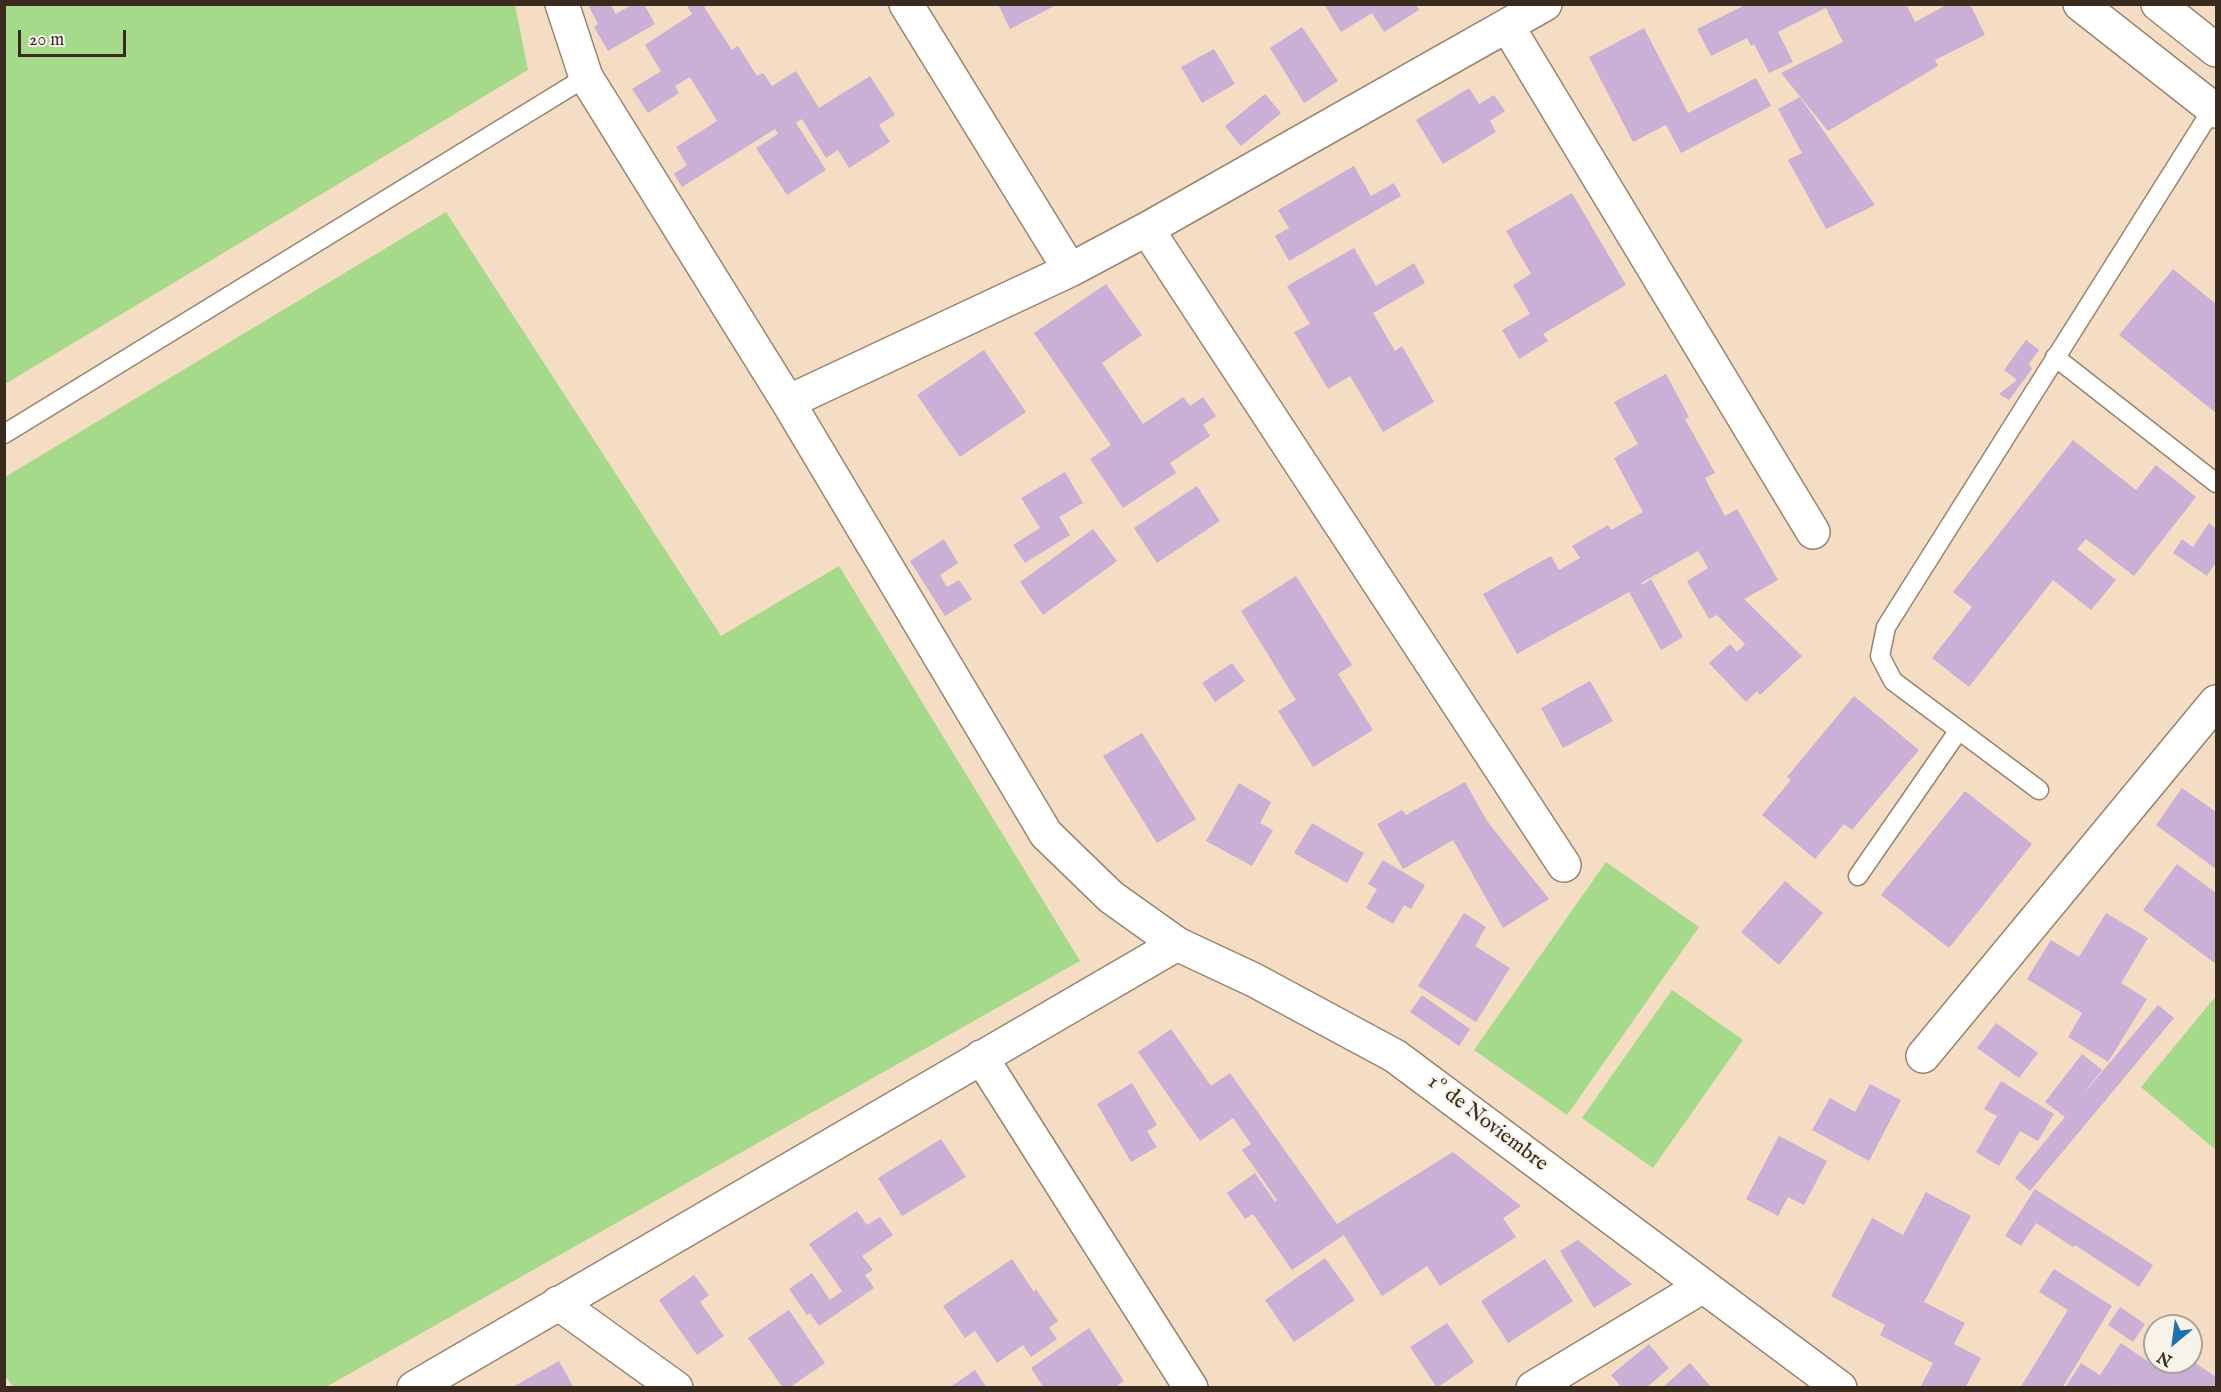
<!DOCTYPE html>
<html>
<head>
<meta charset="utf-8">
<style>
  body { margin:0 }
  #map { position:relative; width:2221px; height:1392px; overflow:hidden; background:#f4ddc2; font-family:"IM FELL English",serif }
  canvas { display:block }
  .frame { position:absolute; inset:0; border:6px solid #3b2a1e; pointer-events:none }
  .north { position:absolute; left:2143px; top:1314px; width:60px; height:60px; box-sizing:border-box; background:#f7f3e8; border:2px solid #aca397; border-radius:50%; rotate:209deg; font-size:16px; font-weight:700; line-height:24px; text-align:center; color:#3b2a1e }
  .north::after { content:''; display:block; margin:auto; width:21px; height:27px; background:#1f6fb2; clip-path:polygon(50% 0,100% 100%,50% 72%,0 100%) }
  .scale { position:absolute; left:18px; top:30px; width:108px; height:27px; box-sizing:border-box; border:3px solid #3b2a1e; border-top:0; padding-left:8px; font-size:18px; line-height:21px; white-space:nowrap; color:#3b2a1e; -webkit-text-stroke:4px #f7f3e8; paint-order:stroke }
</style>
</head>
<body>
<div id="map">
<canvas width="2221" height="1392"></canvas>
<div class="frame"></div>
<div class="north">N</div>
<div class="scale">20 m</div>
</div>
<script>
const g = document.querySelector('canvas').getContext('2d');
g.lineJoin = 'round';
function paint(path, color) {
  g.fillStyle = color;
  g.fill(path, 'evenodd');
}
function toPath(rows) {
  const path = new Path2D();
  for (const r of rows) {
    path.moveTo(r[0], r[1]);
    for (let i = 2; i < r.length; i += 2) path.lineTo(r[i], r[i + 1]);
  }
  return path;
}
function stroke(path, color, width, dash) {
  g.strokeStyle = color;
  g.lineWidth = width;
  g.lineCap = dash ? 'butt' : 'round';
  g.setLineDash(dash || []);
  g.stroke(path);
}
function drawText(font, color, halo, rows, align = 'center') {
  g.font = font + ' "IM FELL English",serif';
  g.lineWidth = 4.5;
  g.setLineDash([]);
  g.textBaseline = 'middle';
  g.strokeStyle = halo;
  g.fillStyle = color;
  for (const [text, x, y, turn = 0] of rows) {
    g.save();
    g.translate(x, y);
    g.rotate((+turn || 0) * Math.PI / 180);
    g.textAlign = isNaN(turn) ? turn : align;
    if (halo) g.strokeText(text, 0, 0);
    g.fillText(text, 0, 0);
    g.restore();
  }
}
const green = toPath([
  [5,4,515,5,528,70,5,384],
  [446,212,721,636,839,566,1080,961,326,1387,13,1387,4,1374,5,477],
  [1606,862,1699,927,1567,1115,1474,1050],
  [1672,990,1743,1040,1653,1168,1582,1118],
  [2216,996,2216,1150,2141,1087]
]);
const building = toPath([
  [594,4,610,4,616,14,633,4,644,4,655,24,608,51,594,27,598,24,589,7],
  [686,4,709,4,704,7,732,50,738,46,757,76,763,73,772,86,796,71,819,108,870,76,895,115,879,125,890,142,849,168,838,150,826,158,802,119,796,123,826,170,787,195,756,148,778,134,775,129,682,187,674,174,687,165,676,147,717,121,690,77,675,86,679,93,648,113,632,89,661,71,645,45,692,14],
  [998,4,1058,4,1010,29],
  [1324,4,1416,4,1419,10,1384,32,1372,13,1341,32],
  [1747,4,1906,4,1915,22,1948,4,1970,4,1985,35,1935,60,1938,66,1828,131,1781,73,1843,42,1826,8,1778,32,1793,62,1769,73,1754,44,1751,46,1747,38,1711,56,1697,29],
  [1302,27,1338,81,1304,103,1270,48],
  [1644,28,1688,113,1756,78,1771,106,1681,153,1666,125,1633,142,1589,57],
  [1214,49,1235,84,1202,103,1181,67],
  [1469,88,1479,104,1494,95,1505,111,1490,121,1496,132,1443,164,1416,120],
  [1265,94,1281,113,1241,146,1225,126],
  [1800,97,1875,205,1826,229,1788,160,1802,153,1778,109],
  [1354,166,1371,196,1394,183,1401,196,1289,261,1275,236,1289,228,1278,210],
  [1572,193,1626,285,1543,334,1548,341,1519,359,1502,330,1530,314,1513,285,1531,274,1506,231],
  [1354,248,1376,286,1414,263,1425,283,1373,313,1395,351,1402,346,1434,402,1383,432,1350,376,1328,389,1294,332,1310,324,1287,286],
  [2173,269,2216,304,2216,413,2119,335],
  [1106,284,1142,335,1102,363,1143,424,1183,397,1190,406,1203,397,1216,416,1203,425,1210,436,1170,463,1176,473,1123,508,1090,459,1111,445,1034,333],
  [2026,340,2039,350,2029,364,2032,369,2009,400,1999,394,2017,380,2004,370],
  [984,350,1026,412,960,457,917,395],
  [1666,374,1689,417,1685,419,1715,473,1705,478,1725,516,1737,509,1778,580,1744,599,1802,656,1760,695,1757,691,1746,702,1709,663,1730,644,1737,652,1745,644,1717,615,1709,619,1687,581,1708,568,1698,551,1641,583,1642,585,1651,579,1683,637,1661,650,1629,592,1517,654,1483,594,1551,556,1559,570,1580,558,1572,546,1608,525,1611,530,1643,512,1614,458,1638,444,1614,402],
  [2073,440,2136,490,2156,465,2196,497,2134,576,2086,539,2077,549,2116,580,2091,610,2053,580,1969,687,1932,658,1972,607,1953,592],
  [1065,472,1083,503,1059,517,1070,535,1025,563,1013,545,1040,528,1021,498],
  [1197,486,1220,521,1157,563,1134,528],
  [2209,523,2216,529,2216,562,2207,576,2173,553,2182,539,2193,547],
  [1093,529,1117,561,1043,615,1020,582],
  [944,539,958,563,940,575,947,587,959,580,972,599,945,616,910,561],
  [1296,576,1352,665,1338,674,1373,730,1313,767,1278,711,1296,700,1241,611],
  [1232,663,1245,681,1215,702,1202,683],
  [1590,681,1613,721,1563,748,1541,708],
  [1854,696,1919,750,1852,830,1844,824,1815,859,1762,815,1791,780,1787,777],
  [1142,733,1196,819,1157,843,1103,756],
  [1465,782,1487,821,1549,899,1503,928,1453,840,1403,869,1377,824,1402,810,1406,815],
  [1239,783,1271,802,1260,823,1273,830,1252,866,1206,841],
  [2182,788,2216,812,2216,869,2156,825],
  [1965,791,2032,844,1949,948,1881,895],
  [1312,823,1364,853,1347,883,1294,853],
  [1383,860,1425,885,1411,909,1404,905,1393,924,1366,908,1377,889,1368,884],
  [2177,864,2216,893,2216,964,2143,910],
  [1785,881,1823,913,1779,965,1741,932],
  [1464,913,1486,927,1475,946,1510,968,1476,1022,1418,986],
  [2106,913,2148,938,2121,983,2147,999,2108,1062,2068,1037,2082,1013,2027,979,2051,940,2079,957],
  [1422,995,1470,1029,1459,1046,1410,1012],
  [2158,1005,2174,1018,2030,1191,2015,1178,2065,1117,2045,1102,2082,1054,2102,1070,2081,1097],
  [1996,1023,2038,1053,2019,1078,1977,1048],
  [1171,1029,1211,1086,1230,1073,1337,1224,1453,1152,1521,1206,1503,1218,1516,1237,1440,1286,1427,1266,1382,1296,1344,1235,1292,1270,1253,1214,1245,1219,1227,1193,1255,1173,1275,1202,1277,1200,1242,1150,1251,1144,1233,1118,1200,1141,1138,1052],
  [2001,1081,2054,1114,2038,1141,2020,1131,1999,1166,1976,1152,1997,1116,1984,1109],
  [1132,1083,1157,1125,1147,1131,1157,1147,1131,1162,1097,1104],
  [1870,1084,1901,1100,1869,1161,1812,1130,1830,1098,1855,1112],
  [1779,1136,1827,1161,1804,1205,1788,1197,1778,1216,1746,1199],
  [941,1139,966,1177,902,1216,878,1178],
  [2035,1189,2153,1265,2139,1287,2075,1245,2073,1247,2036,1223,2021,1246,2005,1236],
  [1926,1192,1971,1216,1924,1302,1965,1323,1954,1344,1981,1358,1965,1388,1920,1388,1933,1363,1880,1335,1885,1325,1831,1296,1872,1218,1903,1235],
  [857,1211,867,1225,880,1217,893,1235,862,1256,873,1270,865,1275,874,1288,819,1326,810,1313,807,1315,789,1289,812,1273,830,1300,842,1291,809,1244],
  [1578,1240,1632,1284,1594,1308,1560,1251],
  [1325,1258,1355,1300,1294,1342,1265,1300],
  [1012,1259,1034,1292,1036,1289,1058,1321,1049,1328,1057,1339,1031,1357,1023,1345,997,1363,975,1331,965,1338,943,1306],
  [1545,1259,1573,1301,1508,1343,1481,1301],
  [2054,1269,2112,1306,2062,1388,2020,1388,2068,1310,2039,1292],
  [694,1275,709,1295,700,1302,724,1336,697,1355,659,1300],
  [2120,1307,2145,1324,2133,1342,2108,1325],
  [789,1310,825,1363,789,1388,783,1388,748,1338],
  [1447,1323,1474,1362,1437,1388,1410,1347],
  [1089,1328,1124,1381,1114,1388,1044,1388,1031,1368],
  [2121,1343,2153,1365,2155,1362,2191,1362,2191,1360,2216,1377,2216,1388,2118,1388,2114,1385,2112,1388,2065,1388,2081,1363,2100,1375],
  [1649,1344,1669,1368,1646,1388,1622,1388,1611,1375],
  [559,1361,574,1388,511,1388],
  [1690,1363,1712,1388,1662,1388],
  [975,1370,987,1388,949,1388]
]);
const service = toPath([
  [2055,357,2216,483],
  [4,434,586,77],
  [2039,790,1893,681,1880,656,1886,627,2213,108],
  [1858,876,1959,730]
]);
const minor = toPath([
  [562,4,586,77,788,402,1046,834,1111,897,1177,944,1254,980,1395,1056,1840,1388],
  [906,4,1070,270],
  [1508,27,1813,532],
  [1147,229,1564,865],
  [788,402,1070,270,1147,229,1545,4],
  [1923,1056,2216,702],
  [981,1057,1191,1388],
  [558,1303,676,1388],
  [414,1388,1177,944],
  [1533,1388,1703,1286]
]);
const trunk = toPath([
  [2080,4,2216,111],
  [2158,4,2216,50]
]);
const streetNames = [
  ["1º de Noviembre",1487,1124,37]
];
paint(green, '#a4da8a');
paint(building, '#caafd7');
stroke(service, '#988470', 21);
stroke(minor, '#988470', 36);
stroke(trunk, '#988470', 36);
stroke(service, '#fff', 18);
stroke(minor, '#fff', 33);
stroke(trunk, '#fff', 33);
drawText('21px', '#3b2a1e', '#f7f3e8', streetNames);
</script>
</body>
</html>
